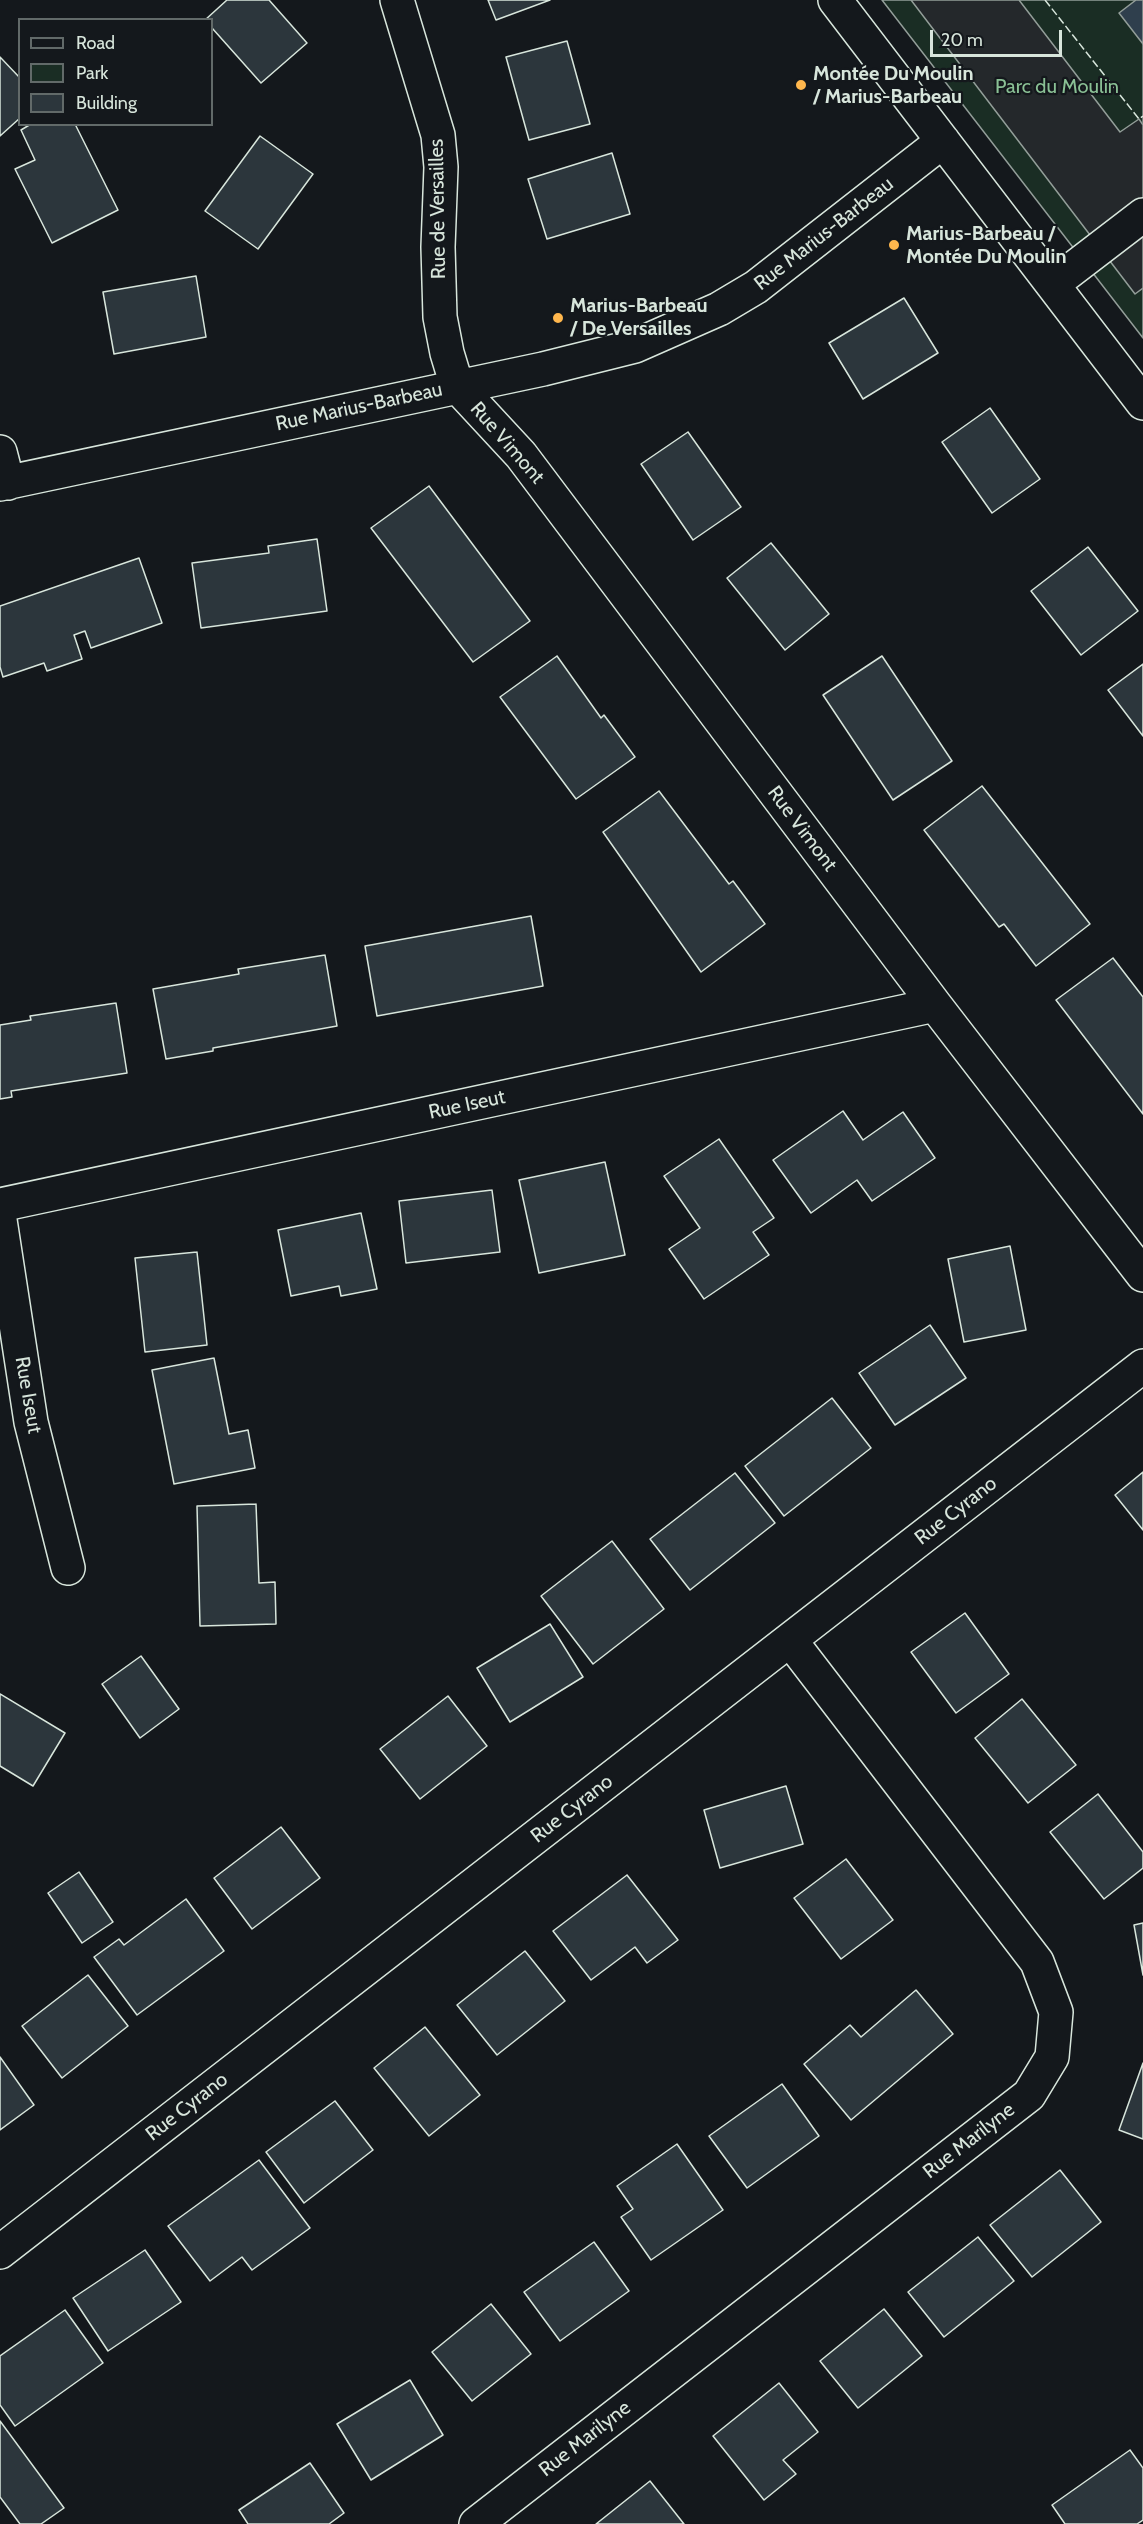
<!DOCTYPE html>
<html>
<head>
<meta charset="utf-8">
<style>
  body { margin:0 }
  #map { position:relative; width:1143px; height:2524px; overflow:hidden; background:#14181c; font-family:Cabin,sans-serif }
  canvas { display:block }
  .legend { position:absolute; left:18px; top:18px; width:195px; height:108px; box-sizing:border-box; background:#14181c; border:2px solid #626a69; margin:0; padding:8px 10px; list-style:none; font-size:18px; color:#d8e6dc }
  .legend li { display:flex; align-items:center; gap:12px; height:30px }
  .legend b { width:30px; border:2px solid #626a69 }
  .scale { position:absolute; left:930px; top:30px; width:132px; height:27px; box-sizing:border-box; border:3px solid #d8e6dc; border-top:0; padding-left:8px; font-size:18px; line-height:21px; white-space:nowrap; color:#d8e6dc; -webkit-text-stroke:4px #14181c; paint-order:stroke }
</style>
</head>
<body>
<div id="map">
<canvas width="1143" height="2524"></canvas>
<ul class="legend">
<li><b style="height:8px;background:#14181c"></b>Road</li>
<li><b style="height:16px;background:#1a2d24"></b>Park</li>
<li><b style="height:16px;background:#2c363c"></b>Building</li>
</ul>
<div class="scale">20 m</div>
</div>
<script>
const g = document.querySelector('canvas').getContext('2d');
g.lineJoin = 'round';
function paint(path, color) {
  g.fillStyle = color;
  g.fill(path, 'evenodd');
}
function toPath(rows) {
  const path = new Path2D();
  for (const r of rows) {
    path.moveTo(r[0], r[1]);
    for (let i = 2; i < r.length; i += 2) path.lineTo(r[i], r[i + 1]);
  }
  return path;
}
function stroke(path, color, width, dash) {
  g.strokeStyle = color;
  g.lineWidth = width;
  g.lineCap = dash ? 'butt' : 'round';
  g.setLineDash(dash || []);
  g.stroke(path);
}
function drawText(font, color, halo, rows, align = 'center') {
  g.font = font + ' Cabin,sans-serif';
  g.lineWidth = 4.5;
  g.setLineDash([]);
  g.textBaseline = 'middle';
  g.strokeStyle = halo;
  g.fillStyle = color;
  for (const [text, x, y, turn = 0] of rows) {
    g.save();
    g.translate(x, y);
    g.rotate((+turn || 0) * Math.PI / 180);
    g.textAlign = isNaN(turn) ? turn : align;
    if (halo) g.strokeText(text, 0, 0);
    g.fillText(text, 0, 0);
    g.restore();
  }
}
const green = toPath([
  [882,0,1143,0,1143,338,882,0]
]);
const parking = toPath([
  [911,0,1019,0,1120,132,1139,119,1143,125,1143,288,1135,294,911,0]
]);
const water = toPath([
  [1136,0,1143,0,1143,44,1119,13,1136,0]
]);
const building = toPath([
  [227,0,269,0,307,43,261,83,212,28,212,20,205,20,227,0],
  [488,0,550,0,496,20,488,0],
  [567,41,590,124,529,140,506,57,567,41],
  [0,57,20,78,20,118,0,136,0,57],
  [31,124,75,124,118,210,52,243,15,169,35,160,21,130,31,124],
  [260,136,313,174,258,249,205,211,260,136],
  [612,153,630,214,547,239,528,179,612,153],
  [196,276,206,337,114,354,103,292,196,276],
  [904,298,938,353,863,399,829,343,904,298],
  [990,408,1040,479,992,513,942,442,990,408],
  [688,432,741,507,693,540,641,464,688,432],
  [429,486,530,621,473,662,371,528,429,486],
  [317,539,327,611,201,628,192,563,269,553,268,546,317,539],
  [771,543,829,614,785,650,727,578,771,543],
  [1088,547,1138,611,1081,655,1031,591,1088,547],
  [139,558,162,623,91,648,85,631,74,635,82,659,47,671,44,663,3,677,0,667,0,606,139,558],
  [557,656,601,718,604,715,635,757,576,799,500,697,557,656],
  [882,656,952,761,893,800,823,695,882,656],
  [1143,664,1143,736,1108,690,1143,664],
  [982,786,1090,924,1036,966,1004,924,999,927,924,830,982,786],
  [659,791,729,884,733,881,765,924,701,972,603,832,659,791],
  [531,916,543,986,377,1016,365,946,531,916],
  [325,955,337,1026,213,1048,213,1051,166,1059,153,989,239,974,238,969,325,955],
  [1113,958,1143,997,1143,1114,1056,1000,1113,958],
  [116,1003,127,1073,11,1091,12,1097,0,1099,0,1025,31,1020,30,1016,116,1003],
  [843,1111,863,1140,903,1112,935,1158,872,1201,857,1180,811,1213,773,1160,843,1111],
  [719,1139,774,1218,753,1232,769,1255,704,1299,669,1249,700,1228,664,1176,719,1139],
  [605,1162,625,1255,539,1273,519,1180,605,1162],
  [492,1190,500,1252,406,1263,399,1201,492,1190],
  [361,1213,377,1289,341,1296,339,1286,291,1296,278,1230,361,1213],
  [1010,1246,1026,1330,964,1342,948,1259,1010,1246],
  [197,1252,207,1345,145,1352,135,1258,197,1252],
  [930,1325,966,1378,895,1425,859,1373,930,1325],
  [214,1358,229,1434,248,1430,255,1468,174,1484,152,1370,214,1358],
  [832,1398,871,1448,784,1516,745,1466,832,1398],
  [1143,1472,1143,1530,1115,1495,1143,1472],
  [735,1473,775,1523,690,1590,650,1539,735,1473],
  [256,1504,259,1583,275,1582,276,1624,200,1626,197,1506,256,1504],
  [612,1541,664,1609,593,1664,541,1596,612,1541],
  [965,1613,1009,1674,956,1713,911,1652,965,1613],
  [550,1624,583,1677,510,1722,477,1668,550,1624],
  [141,1656,179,1709,140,1738,102,1684,141,1656],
  [0,1694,65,1733,33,1786,0,1766,0,1694],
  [448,1696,487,1746,420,1799,380,1749,448,1696],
  [1022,1699,1076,1765,1028,1803,975,1738,1022,1699],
  [786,1786,803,1844,720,1868,704,1810,786,1786],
  [1098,1794,1143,1852,1143,1868,1104,1899,1050,1832,1098,1794],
  [281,1827,320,1878,252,1929,214,1878,281,1827],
  [846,1859,893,1920,841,1959,794,1898,846,1859],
  [79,1872,113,1922,82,1943,48,1893,79,1872],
  [627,1875,678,1940,647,1963,635,1947,591,1980,553,1931,627,1875],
  [186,1899,224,1951,137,2015,94,1957,119,1939,124,1945,186,1899],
  [1143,1923,1143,1975,1134,1925,1143,1923],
  [525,1951,565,2001,497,2055,457,2005,525,1951],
  [88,1975,128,2026,62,2078,22,2026,88,1975],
  [916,1990,953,2034,851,2120,804,2064,850,2025,861,2037,916,1990],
  [425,2027,480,2095,429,2136,374,2068,425,2027],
  [0,2057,34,2105,0,2130,0,2057],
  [1143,2063,1143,2139,1119,2130,1143,2063],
  [782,2084,819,2136,747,2188,709,2136,782,2084],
  [335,2101,373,2150,304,2203,266,2152,335,2101],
  [677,2144,723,2210,651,2260,621,2217,633,2209,617,2186,677,2144],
  [259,2160,310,2228,252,2270,242,2257,210,2281,168,2226,259,2160],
  [1060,2170,1101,2222,1032,2277,990,2225,1060,2170],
  [978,2237,1014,2281,944,2337,908,2292,978,2237],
  [594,2242,629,2291,560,2341,524,2292,594,2242],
  [145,2250,181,2302,108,2351,73,2298,145,2250],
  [491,2304,531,2354,472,2401,432,2352,491,2304],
  [884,2309,922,2356,858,2408,820,2361,884,2309],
  [65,2310,103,2363,15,2426,0,2405,0,2356,65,2310],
  [410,2380,443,2435,371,2480,337,2424,410,2380],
  [779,2383,818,2432,783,2460,796,2474,764,2500,713,2436,779,2383],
  [0,2421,64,2508,41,2524,20,2524,0,2497,0,2421],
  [1130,2450,1143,2468,1143,2520,1137,2524,1065,2524,1052,2505,1130,2450],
  [310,2463,344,2513,329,2524,248,2524,239,2510,310,2463],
  [650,2481,684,2524,596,2524,650,2481]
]);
const minor = toPath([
  [397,0,438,135,441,167,438,247,440,317,447,353,457,386,521,455,935,1005,1143,1275],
  [835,0,1143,403],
  [1053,284,1143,215],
  [0,452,8,483],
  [0,484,543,369,635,346,719,309,756,287,943,141],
  [0,1205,935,1005],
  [0,1220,31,1422,68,1568],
  [0,2252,1143,1366],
  [476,2524,1029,2095,1052,2057,1056,2012,1037,1962,790,1640]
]);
const fence = toPath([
  [1045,0,1139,119,1143,116]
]);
const markers = [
  [801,85,6,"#ffb74d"],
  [894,245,6,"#ffb74d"],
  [558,318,6,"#ffb74d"]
];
const poiNames = [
  ["Montée Du Moulin",813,74],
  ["/ Marius-Barbeau",813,97],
  ["Marius-Barbeau /",906,234],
  ["Montée Du Moulin",906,257],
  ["Marius-Barbeau",570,306],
  ["/ De Versailles",570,329]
];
const parkNames = [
  ["Parc du Moulin",1057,87]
];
const streetNames = [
  ["Rue de Versailles",438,209,-91],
  ["Rue Marius-Barbeau",824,234,-38],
  ["Rue Marius-Barbeau",359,407,-12],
  ["Rue Vimont",507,443,49],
  ["Rue Vimont",802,829,53],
  ["Rue Iseut",467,1105,-12],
  ["Rue Iseut",28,1395,80],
  ["Rue Cyrano",956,1511,-38],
  ["Rue Cyrano",572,1809,-38],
  ["Rue Cyrano",187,2107,-38],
  ["Rue Marilyne",969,2141,-38],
  ["Rue Marilyne",585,2439,-38]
];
paint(green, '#1a2d24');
stroke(green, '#939e99', 1.5);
paint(parking, '#24282b');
stroke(parking, '#939e99', 1.5);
paint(water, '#2f3f4d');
stroke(water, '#939e99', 1.5);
paint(building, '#2c363c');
stroke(building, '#d8e6dc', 1.5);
stroke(minor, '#d8e6dc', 36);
stroke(minor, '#14181c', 33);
stroke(fence, '#d8e6dc', 1.5, [8, 3]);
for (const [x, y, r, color] of markers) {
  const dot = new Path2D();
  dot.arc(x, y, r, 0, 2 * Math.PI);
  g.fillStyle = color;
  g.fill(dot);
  stroke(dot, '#14181c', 2);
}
drawText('bold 20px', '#d8e6dc', '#14181c', poiNames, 'left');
drawText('20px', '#8ac095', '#14181c', parkNames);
drawText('20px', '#d8e6dc', '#14181c', streetNames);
</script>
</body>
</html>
